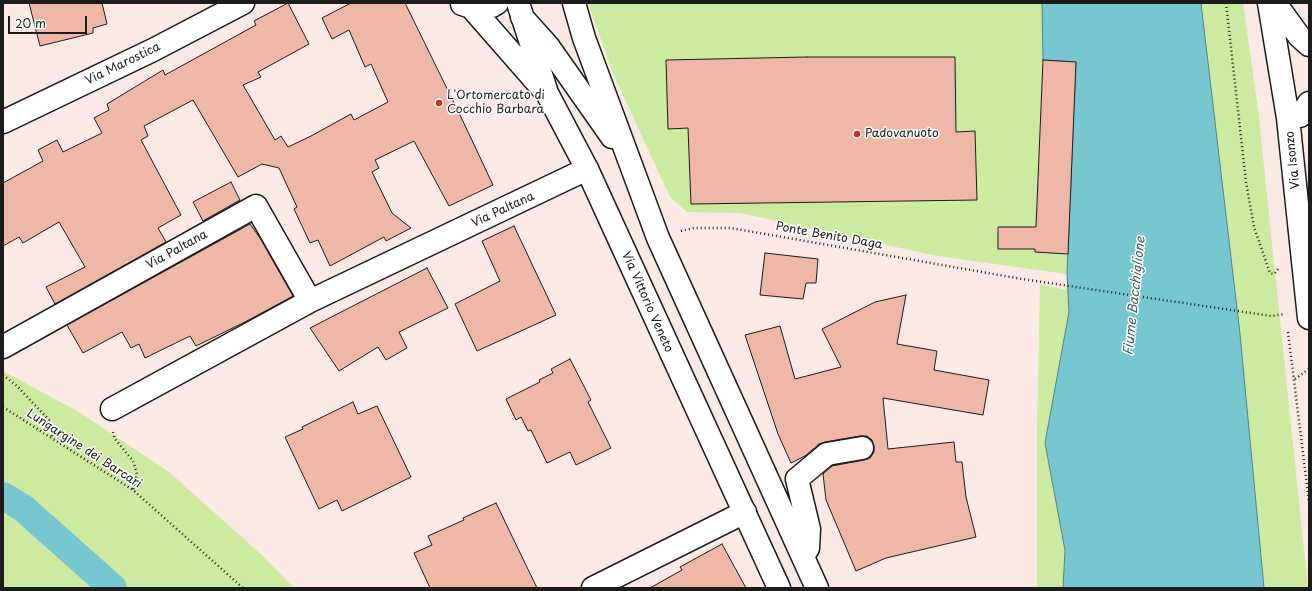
<!DOCTYPE html>
<html>
<head>
<meta charset="utf-8">
<style>
  body { margin:0 }
  #map { position:relative; width:1312px; height:591px; overflow:hidden; background:#fae9e5; font-family:"Playpen Sans",sans-serif }
  canvas { display:block }
  .frame { position:absolute; inset:0; border:4px solid #1c1c1c; pointer-events:none }
  .scale { position:absolute; left:8px; top:16px; width:79px; height:18px; box-sizing:border-box; border:2px solid #1c1c1c; border-top:0; padding-left:5px; font-size:12px; line-height:14px; white-space:nowrap; color:#1c1c1c; -webkit-text-stroke:3px #fff; paint-order:stroke }
</style>
</head>
<body>
<div id="map">
<canvas width="1312" height="591"></canvas>
<div class="frame"></div>
<div class="scale">20 m</div>
</div>
<script>
const g = document.querySelector('canvas').getContext('2d');
g.lineJoin = 'round';
function paint(path, color) {
  g.fillStyle = color;
  g.fill(path, 'evenodd');
}
function toPath(rows) {
  const path = new Path2D();
  for (const r of rows) {
    path.moveTo(r[0], r[1]);
    for (let i = 2; i < r.length; i += 2) path.lineTo(r[i], r[i + 1]);
  }
  return path;
}
function stroke(path, color, width, dash) {
  g.strokeStyle = color;
  g.lineWidth = width;
  g.lineCap = dash ? 'butt' : 'round';
  g.setLineDash(dash || []);
  g.stroke(path);
}
function drawText(font, color, halo, rows, align = 'center') {
  g.font = font + ' "Playpen Sans",sans-serif';
  g.lineWidth = 3;
  g.setLineDash([]);
  g.textBaseline = 'middle';
  g.strokeStyle = halo;
  g.fillStyle = color;
  for (const [text, x, y, turn = 0] of rows) {
    g.save();
    g.translate(x, y);
    g.rotate((+turn || 0) * Math.PI / 180);
    g.textAlign = isNaN(turn) ? turn : align;
    if (halo) g.strokeText(text, 0, 0);
    g.fillText(text, 0, 0);
    g.restore();
  }
}
const green = toPath([
  [588,3,1042,3,1043,60,1050,61,1045,3,1243,3,1258,109,1308,588,1037,588,1037,429,1040,284,1066,290,1067,274,937,256,740,213,687,212,670,197,612,71],
  [3,371,79,412,169,472,263,556,294,588,3,588]
]);
const water = toPath([
  [1042,3,1201,3,1240,334,1264,588,1063,588,1065,550,1045,443,1069,312,1067,274,1076,62,1043,60,1042,3]
]);
const canal = toPath([
  [3,496,23,508,113,588]
]);
const building = toPath([
  [29,3,102,3,107,24,93,28,93,33,40,46,29,3],
  [288,3,309,44,258,72,261,77,243,85,275,140,281,136,288,147,311,136,351,114,354,120,388,102,371,64,365,67,349,30,332,39,322,18,351,3,405,3,461,117,493,185,449,206,414,141,375,160,379,168,372,172,392,213,411,228,386,241,384,237,330,266,318,240,310,243,294,209,297,207,279,168,262,164,238,177,193,100,144,126,148,136,141,140,181,215,158,228,166,242,55,304,46,287,85,267,59,222,23,243,19,237,3,246,3,183,43,161,38,150,57,140,63,152,102,133,94,118,109,110,107,104,163,70,165,75,256,25,254,21,288,3],
  [807,57,955,57,956,132,975,131,977,200,691,204,688,128,668,129,666,60,807,57],
  [1043,60,1076,62,1068,254,1035,252,1035,249,998,249,998,227,1036,227,1043,60],
  [231,182,240,200,203,221,193,202,231,182],
  [250,224,260,238,293,296,245,322,196,346,190,336,145,358,139,344,131,348,122,332,83,353,67,325,250,224],
  [514,226,556,315,477,351,455,304,500,281,482,241,514,226],
  [765,253,818,259,816,283,806,283,803,299,760,295,765,253],
  [427,268,448,308,399,332,407,348,386,360,378,347,339,371,310,328,427,268],
  [906,295,897,344,937,351,934,370,989,380,983,415,883,398,888,449,954,442,956,462,962,462,966,497,976,537,886,558,856,571,826,500,823,474,832,466,864,460,870,458,874,452,874,446,872,440,867,436,860,436,825,442,819,444,805,456,791,463,778,434,745,335,780,326,795,379,841,367,822,329,875,302,906,295],
  [570,359,591,400,588,402,611,448,576,465,570,452,547,463,531,430,528,431,521,417,516,420,506,399,540,382,539,380,553,373,551,369,570,359],
  [353,402,358,414,377,406,411,477,342,511,337,500,319,509,285,437,303,429,302,427,353,402],
  [496,503,537,588,430,588,414,553,432,545,428,536,464,520,463,518,496,503],
  [722,544,746,588,650,588,682,570,680,567,722,544]
]);
const path = toPath([
  [1226,3,1246,182,1254,227,1270,273,1274,274,1279,268],
  [681,231,694,228,731,228,1022,279,1271,316,1285,314],
  [1288,332,1309,502],
  [3,375,17,386,49,420,52,437],
  [1295,379,1309,369],
  [3,407,133,490,243,588],
  [113,432,115,439,133,461,137,474,133,490]
]);
const minor = toPath([
  [574,3,584,38,658,238,817,588],
  [1269,3,1288,118,1309,318],
  [1275,3,1299,36,1309,45],
  [522,17,548,46,612,137],
  [1288,118,1300,116,1309,103],
  [3,120,3,122,153,50,243,3],
  [3,347,256,206,310,301],
  [112,409,310,301,587,169],
  [803,556,808,548,809,529,797,479,827,454,862,448],
  [593,588,745,512]
]);
const tertiary = toPath([
  [518,3,547,93,587,169,779,588],
  [462,4,471,7,482,8,492,6,497,3],
  [471,7,541,87]
]);
const markers = [
  [439,103,4,"#c8321e"],
  [857,134,4,"#c8321e"]
];
const streetNames = [
  ["Via Marostica",123,64,-26],
  ["Via Isonzo",1293,160,-96],
  ["Via Paltana",503,210,-25],
  ["Ponte Benito Daga",829,236,10],
  ["Via Paltana",177,250,-29],
  ["Via Vittorio Veneto",647,302,66],
  ["Lungargine dei Barcari",84,449,33]
];
const poiNames = [
  ["L'Ortomercato di",447,96],
  ["Cocchio Barbara",447,110],
  ["Padovanuoto",865,134]
];
const waterNames = [
  ["Fiume Bacchiglione",1135,296,-84]
];
paint(green, '#cdeaa1');
paint(water, '#77c7d0');
stroke(water, '#538388', 1);
stroke(canal, '#77c7d0', 28);
paint(building, '#efb7a7');
stroke(building, '#1c1c1c', 1);
stroke(minor, '#1c1c1c', 25);
stroke(tertiary, '#1c1c1c', 25);
stroke(path, '#1c1c1c', 2.5, [1, 3]);
stroke(minor, '#fff', 22);
stroke(tertiary, '#fff', 22);
for (const [x, y, r, color] of markers) {
  const dot = new Path2D();
  dot.arc(x, y, r, 0, 2 * Math.PI);
  g.fillStyle = color;
  g.fill(dot);
  stroke(dot, '#fff', 1.5);
}
drawText('12px', '#1c1c1c', '#fff', streetNames);
drawText('12px', '#1c1c1c', '#fff', poiNames, 'left');
drawText('italic 13px', '#406064', '#fff', waterNames);
</script>
</body>
</html>
